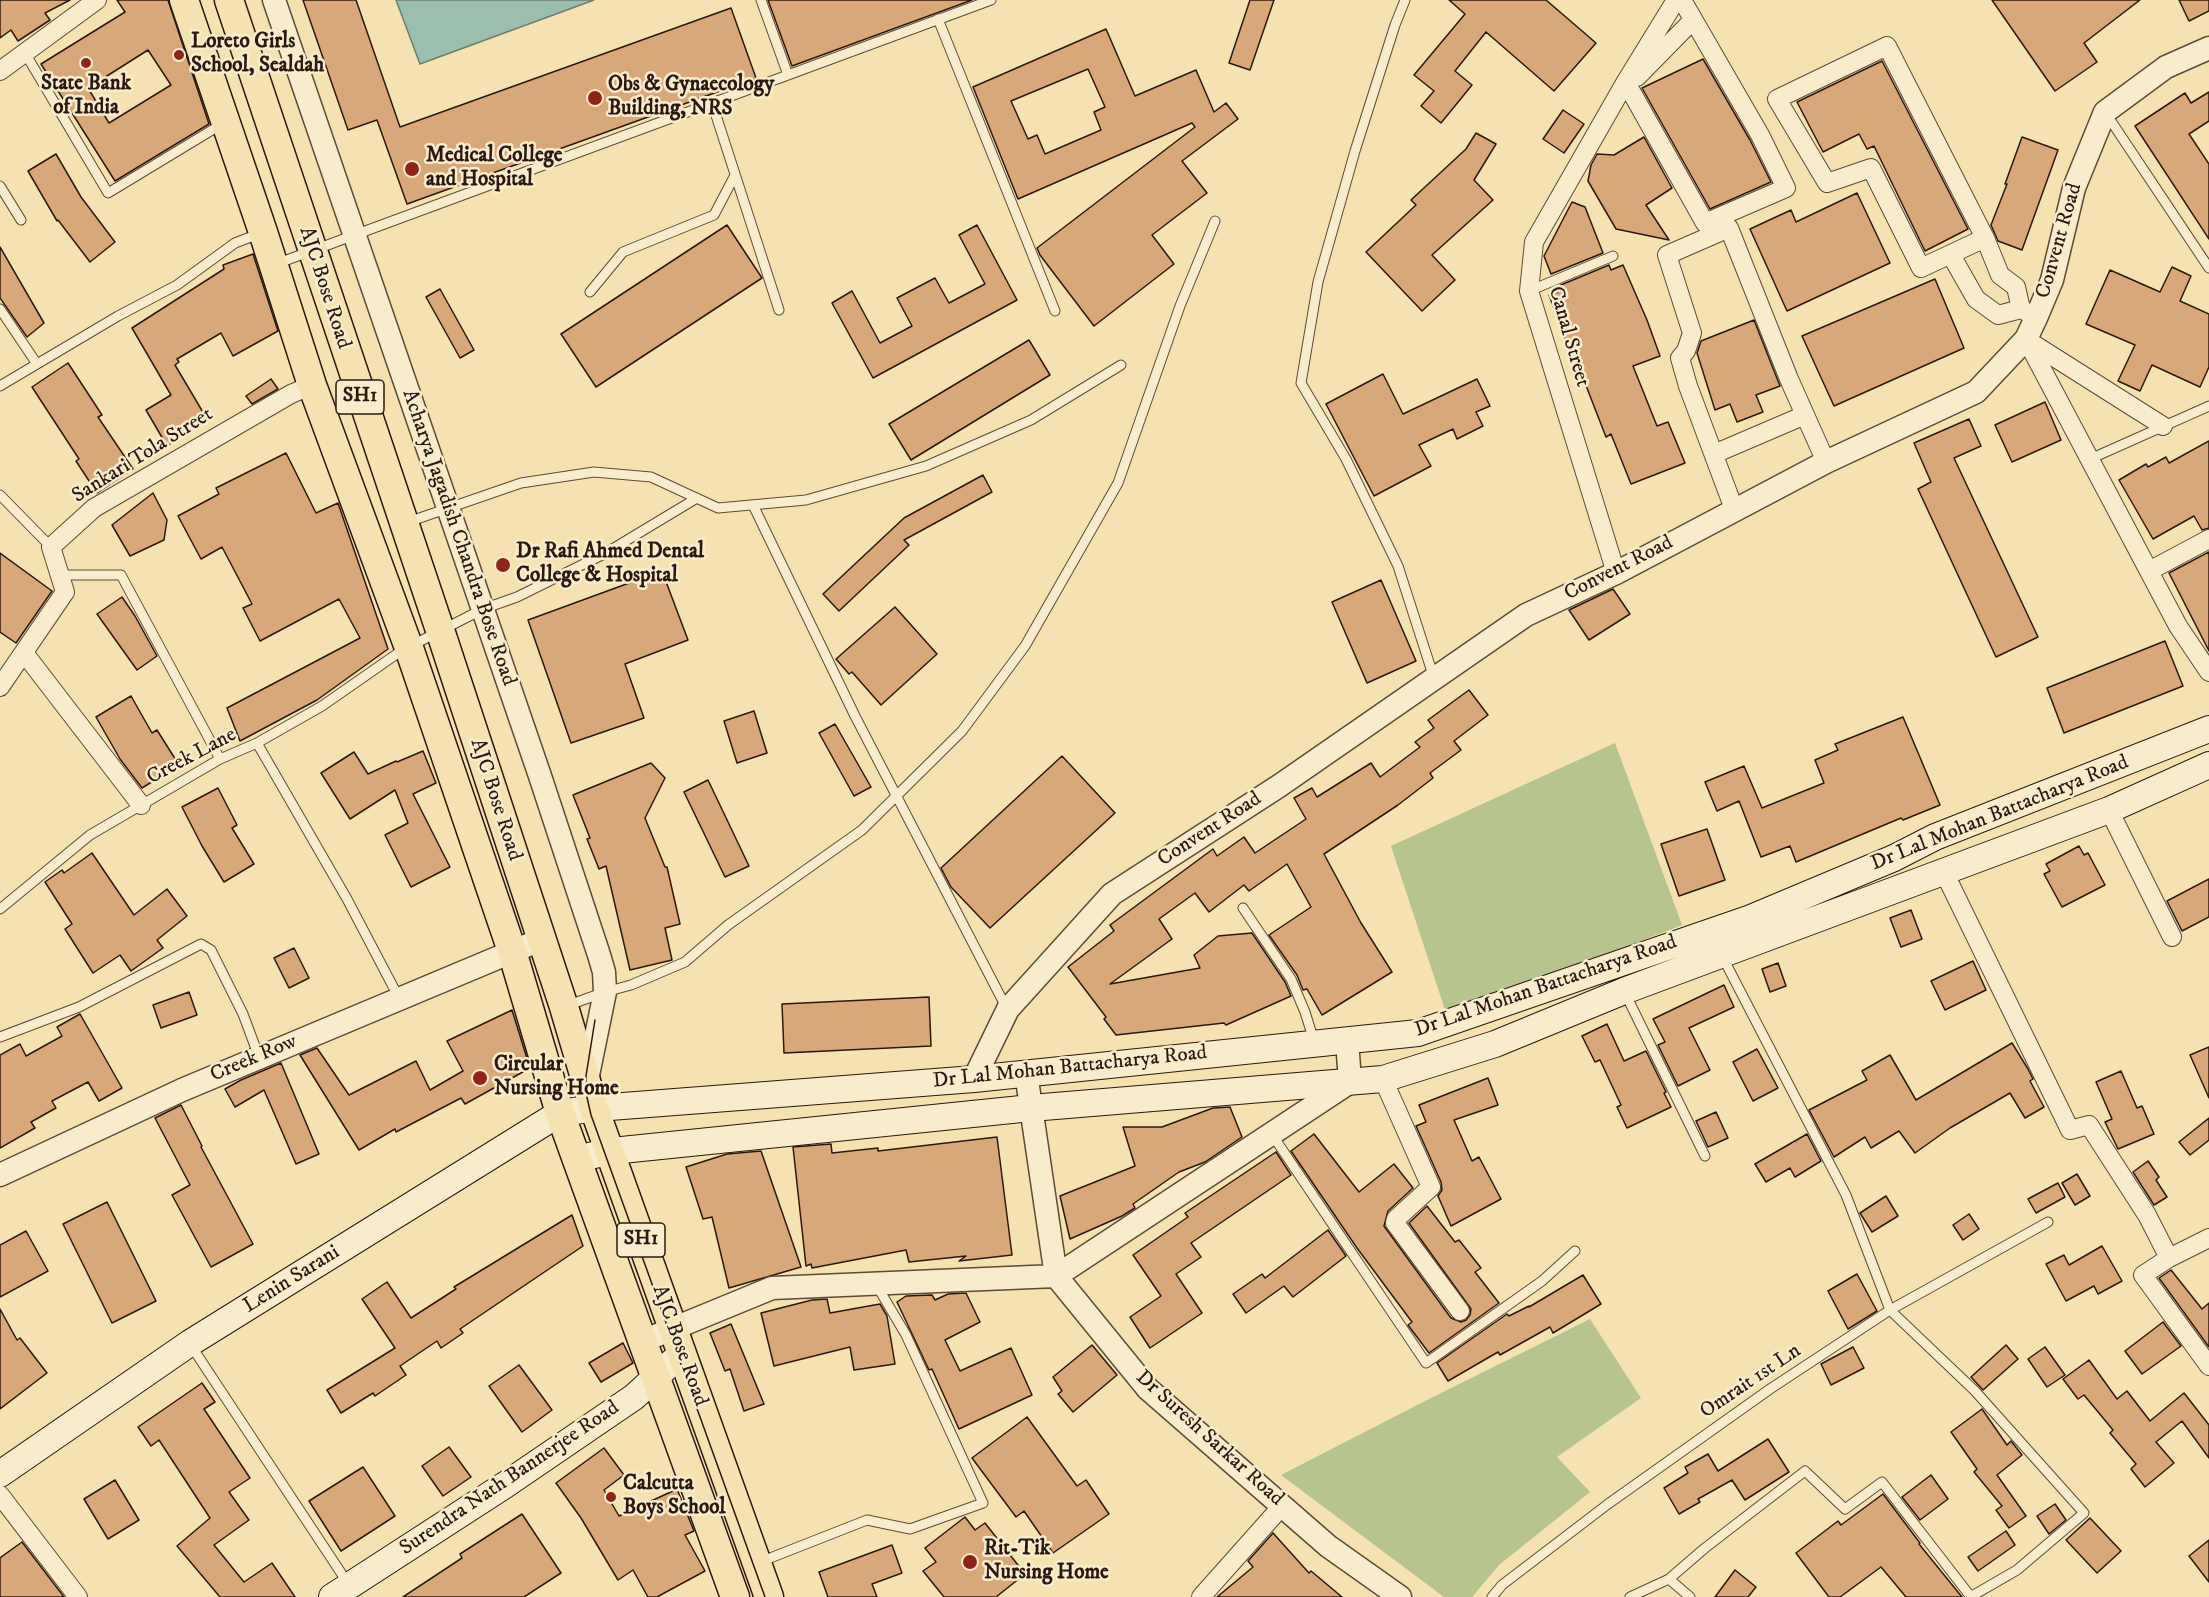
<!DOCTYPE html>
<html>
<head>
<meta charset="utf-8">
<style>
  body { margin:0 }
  canvas { display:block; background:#f5e2b1 }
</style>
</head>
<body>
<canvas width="2209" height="1597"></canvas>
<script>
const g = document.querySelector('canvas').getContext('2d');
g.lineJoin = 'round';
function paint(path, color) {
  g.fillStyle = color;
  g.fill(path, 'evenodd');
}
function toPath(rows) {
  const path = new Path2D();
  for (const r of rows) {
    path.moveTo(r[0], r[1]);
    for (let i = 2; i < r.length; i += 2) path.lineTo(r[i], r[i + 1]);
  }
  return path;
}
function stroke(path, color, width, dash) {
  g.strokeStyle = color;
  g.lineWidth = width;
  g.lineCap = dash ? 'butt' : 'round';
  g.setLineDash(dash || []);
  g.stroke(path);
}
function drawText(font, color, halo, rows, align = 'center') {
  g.font = font + ' "IM FELL DW Pica",serif';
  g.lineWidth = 5;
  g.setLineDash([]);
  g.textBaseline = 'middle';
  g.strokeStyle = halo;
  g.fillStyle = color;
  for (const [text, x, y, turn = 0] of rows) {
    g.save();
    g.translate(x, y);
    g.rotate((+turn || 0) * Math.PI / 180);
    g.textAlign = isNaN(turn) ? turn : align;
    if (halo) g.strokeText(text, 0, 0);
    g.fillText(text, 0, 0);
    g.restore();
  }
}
const green = toPath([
  [1615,743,1682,925,1447,1016,1391,846],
  [1590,1319,1641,1398,1557,1457,1590,1492,1499,1565,1472,1597,1444,1597,1281,1475,1427,1400]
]);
const water = toPath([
  [396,0,594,0,420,64,396,0]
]);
const building = toPath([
  [0,0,70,0,45,13,50,20,18,41,11,30,0,38,0,0],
  [117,0,168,0,209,124,115,181,41,64,125,12,117,0],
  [148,50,171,85,109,123,88,88,148,50],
  [303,0,356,0,400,127,731,8,756,78,407,204,377,120,348,130,303,0],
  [768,0,972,0,792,66,768,0],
  [1250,0,1274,0,1250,70,1229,63,1250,0],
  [1449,0,1546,0,1596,43,1554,91,1486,32,1455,71,1472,85,1441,123,1421,106,1434,91,1414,75,1465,14,1449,0],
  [1992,0,2140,0,2084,43,2097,62,2055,91,1992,0],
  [2179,0,2209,0,2209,11,2189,21,2179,0],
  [1106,29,1135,96,1196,70,1214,112,1226,103,1238,119,1182,161,1207,193,1152,235,1174,264,1094,326,1040,255,1037,248,1195,127,1192,123,1018,199,973,87,1106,29],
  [1088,69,1105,107,1094,112,1101,130,1045,154,1037,135,1028,139,1011,101,1088,69],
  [1703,59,1750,140,1771,182,1710,209,1642,88,1703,59],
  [1882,61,1968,229,1925,251,1874,146,1867,149,1859,134,1823,152,1797,102,1882,61],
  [2209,92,2209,121,2189,134,2209,164,2209,239,2135,126,2185,93,2191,103,2209,92],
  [1563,110,1584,124,1564,153,1543,139,1563,110],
  [1476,133,1496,144,1474,180,1493,200,1432,255,1455,280,1422,311,1366,252,1416,205,1411,200,1466,149,1476,133],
  [1644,137,1672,188,1646,205,1669,240,1616,229,1588,181,1591,165,1597,154,1614,155,1644,137],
  [2022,137,2058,150,2022,250,1998,241,1991,225,2007,184,2005,184,2022,137],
  [56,154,81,197,115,242,90,262,58,220,57,221,28,171,56,154],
  [1857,193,1890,263,1787,311,1750,229,1791,210,1796,222,1857,193],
  [1572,202,1585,207,1603,253,1551,274,1544,256,1572,202],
  [727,225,762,278,596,387,561,334,727,225],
  [977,225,1017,300,873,378,832,303,852,291,880,343,912,326,897,298,935,278,949,303,985,284,959,235,977,225],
  [0,247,44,323,27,337,0,298,0,247],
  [253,254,278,331,233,356,221,333,177,359,179,362,175,365,207,419,167,446,146,410,171,395,132,328,224,269,223,265,253,254],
  [1609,265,1611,270,1623,265,1647,320,1660,356,1633,366,1657,426,1668,422,1685,463,1631,484,1611,434,1606,437,1585,383,1582,384,1549,295,1558,292,1556,287,1609,265],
  [2172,267,2191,276,2180,301,2209,314,2209,367,2200,387,2152,365,2140,391,2118,381,2135,345,2086,324,2110,270,2160,292,2172,267],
  [1935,279,1964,348,1834,406,1802,336,1935,279],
  [440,289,474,350,460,358,426,297,440,289],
  [1754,320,1780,386,1756,395,1763,412,1737,422,1730,404,1715,410,1697,353,1701,341,1754,320],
  [1029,340,1050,375,911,460,889,424,1029,340],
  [68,363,102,415,98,417,133,469,97,493,76,461,79,459,32,387,68,363],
  [1383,374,1403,414,1477,379,1490,406,1476,412,1483,426,1457,439,1453,429,1419,445,1431,466,1374,496,1326,404,1383,374],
  [271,379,278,389,252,404,246,396,271,379],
  [2045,402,2061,440,2012,462,1995,425,2045,402],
  [1969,419,1981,446,1954,458,2038,637,1996,657,1918,489,1931,482,1914,443,1969,419],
  [2209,441,2209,528,2202,530,2194,516,2153,539,2119,480,2146,464,2148,467,2166,457,2169,463,2209,441],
  [286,453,316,513,338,503,388,649,317,700,240,741,227,708,360,638,339,599,260,641,243,608,252,604,222,547,201,559,178,516,219,494,216,488,286,453],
  [983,475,992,492,904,540,909,545,839,611,823,594,904,518,983,475],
  [153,493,167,520,164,540,130,556,112,525,153,493],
  [2209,552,2209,651,2169,573,2209,552],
  [0,553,52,591,16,643,0,632,0,553],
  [662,571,688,640,625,664,644,718,571,743,528,620,662,571],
  [1381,580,1416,661,1367,683,1332,602,1381,580],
  [1613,589,1630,614,1589,640,1569,610,1613,589],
  [122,597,135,616,157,656,137,670,97,614,122,597],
  [895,607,937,654,881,705,852,672,849,674,836,659,895,607],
  [2165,641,2183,686,2064,733,2047,688,2165,641],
  [1469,690,1488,715,1454,741,1461,750,1430,773,1433,778,1398,805,1324,854,1361,923,1392,972,1322,1015,1307,989,1303,990,1297,975,1269,935,1311,907,1287,864,1249,891,1244,885,1209,912,1195,893,1159,919,1172,939,1110,984,1200,968,1194,955,1218,936,1252,933,1285,982,1291,996,1226,1025,1224,1023,1116,1035,1104,1019,1106,1017,1068,967,1114,931,1110,925,1213,849,1217,856,1244,837,1255,853,1306,819,1294,798,1312,788,1317,797,1371,763,1380,777,1420,747,1415,742,1434,728,1428,720,1469,690],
  [131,696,152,733,157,730,179,765,142,788,120,759,96,717,131,696],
  [754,711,767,753,737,763,724,721,754,711],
  [1903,717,1940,805,1903,820,1901,818,1796,862,1790,846,1761,857,1739,801,1717,811,1705,782,1744,766,1762,808,1824,783,1815,760,1838,750,1835,744,1903,717],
  [835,724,871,787,854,796,819,733,835,724],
  [423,751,436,783,413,794,450,867,411,887,385,835,408,823,395,790,350,819,321,773,354,752,368,774,396,761,397,762,423,751],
  [1062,756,1115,813,990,928,951,887,941,868,1062,756],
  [651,763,665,778,645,818,665,867,667,867,680,924,665,928,672,960,630,970,606,866,599,869,587,839,590,838,573,795,651,763],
  [708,780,749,866,725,877,684,792,708,780],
  [218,788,237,825,232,828,254,864,224,882,202,846,182,807,218,788],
  [1707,829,1725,880,1679,896,1661,844,1707,829],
  [2079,846,2084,855,2088,853,2105,885,2062,907,2044,874,2050,871,2046,864,2079,846],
  [92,853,134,915,167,889,187,916,157,940,163,948,131,971,120,955,93,973,65,929,72,924,45,882,62,870,64,873,92,853],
  [2209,879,2209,917,2182,931,2167,901,2209,879],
  [1911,910,1922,939,1901,947,1890,918,1911,910],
  [294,948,309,978,289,988,274,958,294,948],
  [1973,961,1986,990,1945,1010,1931,981,1973,961],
  [1778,963,1786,986,1770,992,1762,969,1778,963],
  [1724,985,1734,1007,1689,1028,1710,1070,1678,1086,1658,1045,1665,1042,1653,1019,1724,985],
  [189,992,197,1015,161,1028,153,1005,189,992],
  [929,997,931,1046,784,1053,782,1004,929,997],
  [512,1010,530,1068,465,1104,461,1098,396,1132,395,1129,359,1150,300,1055,317,1048,349,1095,416,1061,430,1090,463,1071,447,1041,512,1010],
  [80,1014,122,1088,99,1101,88,1082,52,1101,56,1108,31,1122,35,1128,0,1148,0,1055,20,1044,26,1056,62,1036,57,1027,80,1014],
  [1607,1024,1624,1061,1646,1051,1666,1092,1664,1093,1671,1107,1627,1128,1617,1107,1621,1105,1600,1060,1595,1062,1582,1036,1607,1024],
  [2012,1043,2028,1069,2033,1079,2030,1081,2044,1107,2025,1118,2010,1093,1950,1128,1915,1153,1899,1131,1871,1148,1865,1137,1834,1157,1809,1110,1867,1080,1862,1071,1890,1055,1916,1100,2012,1043],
  [2209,1047,2209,1098,2190,1055,2209,1047],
  [1757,1049,1778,1088,1753,1101,1733,1062,1757,1049],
  [281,1063,319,1154,296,1164,264,1090,235,1107,225,1089,241,1080,281,1063],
  [2121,1071,2137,1108,2142,1106,2154,1134,2118,1149,2105,1122,2112,1119,2096,1082,2121,1071],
  [1488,1078,1498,1105,1454,1120,1472,1161,1479,1157,1501,1199,1451,1226,1438,1196,1442,1190,1441,1182,1416,1126,1426,1122,1419,1105,1488,1078],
  [181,1105,202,1146,201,1147,253,1244,211,1267,172,1195,190,1185,155,1118,181,1105],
  [1230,1107,1242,1137,1205,1162,1179,1172,1133,1204,1135,1208,1122,1216,1070,1239,1060,1196,1135,1166,1123,1127,1162,1127,1213,1108,1230,1107],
  [1716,1112,1728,1138,1708,1147,1696,1121,1716,1112],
  [2209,1118,2209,1140,2190,1155,2179,1142,2209,1118],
  [1314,1134,1359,1192,1394,1164,1413,1188,1388,1211,1384,1226,1451,1318,1461,1322,1466,1320,1470,1315,1471,1309,1409,1223,1427,1206,1455,1242,1459,1240,1481,1268,1475,1272,1499,1303,1429,1353,1408,1325,1412,1322,1357,1248,1291,1151,1314,1134],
  [1807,1134,1821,1161,1795,1177,1790,1168,1766,1182,1755,1164,1807,1134],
  [997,1137,1012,1255,959,1261,966,1256,909,1262,906,1250,812,1268,811,1264,806,1266,793,1147,831,1144,832,1153,878,1148,878,1151,997,1137],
  [761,1151,801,1267,729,1288,712,1217,703,1219,686,1167,727,1154,761,1151],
  [1276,1152,1291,1175,1191,1243,1201,1257,1176,1274,1202,1313,1150,1348,1130,1317,1161,1296,1133,1255,1188,1217,1185,1213,1276,1152],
  [2148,1161,2159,1177,2156,1180,2167,1197,2154,1205,2133,1172,2148,1161],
  [2077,1174,2090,1196,2075,1205,2062,1183,2077,1174],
  [2058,1183,2065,1197,2036,1213,2028,1199,2058,1183],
  [1886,1196,1898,1216,1872,1232,1860,1213,1886,1196],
  [107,1202,156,1301,112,1323,63,1224,107,1202],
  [1969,1214,1979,1229,1963,1240,1953,1225,1969,1214],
  [572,1215,583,1246,460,1329,463,1333,441,1348,437,1341,400,1366,406,1375,375,1396,373,1393,341,1413,327,1390,395,1348,362,1299,387,1282,411,1318,456,1289,454,1287,572,1215],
  [1328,1230,1346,1256,1293,1297,1284,1286,1246,1313,1233,1294,1262,1274,1265,1278,1328,1230],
  [26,1231,48,1271,0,1297,0,1245,26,1231],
  [2102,1246,2122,1281,2098,1294,2094,1286,2066,1301,2046,1264,2064,1255,2069,1265,2102,1246],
  [2171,1270,2202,1309,2209,1303,2209,1347,2159,1278,2171,1270],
  [1857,1274,1877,1311,1848,1329,1828,1291,1857,1274],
  [1583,1275,1601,1304,1553,1333,1550,1327,1500,1355,1498,1352,1448,1381,1437,1363,1507,1314,1509,1316,1529,1306,1529,1307,1583,1275],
  [966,1293,980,1322,945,1340,960,1371,1011,1348,1032,1395,959,1429,932,1369,929,1370,897,1302,906,1296,932,1295,935,1300,948,1294,966,1293],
  [827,1299,830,1313,880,1304,887,1316,895,1364,854,1370,850,1347,774,1366,761,1313,812,1300,827,1299],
  [0,1309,17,1340,20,1338,47,1373,0,1409,0,1309],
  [2163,1322,2181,1346,2142,1374,2125,1351,2163,1322],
  [731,1324,764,1404,744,1411,730,1369,725,1371,710,1333,731,1324],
  [623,1343,633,1363,601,1382,589,1363,623,1343],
  [1092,1345,1117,1375,1073,1412,1058,1394,1062,1391,1053,1377,1092,1345],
  [2006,1345,2018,1359,1983,1390,1971,1377,2006,1345],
  [1853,1347,1864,1368,1831,1385,1821,1364,1853,1347],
  [2045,1347,2065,1375,2047,1387,2028,1359,2045,1347],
  [2089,1360,2117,1399,2127,1391,2150,1421,2184,1393,2209,1425,2209,1458,2182,1421,2156,1442,2174,1463,2145,1487,2131,1469,2136,1464,2110,1433,2113,1430,2084,1395,2078,1399,2063,1379,2089,1360],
  [519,1365,552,1410,522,1432,489,1386,519,1365],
  [202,1383,215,1402,204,1409,250,1478,229,1492,249,1520,214,1545,244,1582,272,1563,295,1597,220,1597,177,1546,210,1518,159,1440,151,1446,138,1427,202,1383],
  [1982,1409,2007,1445,2011,1441,2022,1455,1997,1475,2026,1516,2009,1528,1996,1510,2002,1506,1974,1472,1977,1469,1951,1432,1982,1409],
  [1027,1417,1077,1486,1086,1480,1109,1514,1053,1553,1024,1511,1016,1517,972,1458,1027,1417],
  [1768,1439,1789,1472,1745,1500,1732,1480,1698,1499,1700,1502,1679,1514,1664,1488,1688,1473,1685,1467,1708,1454,1718,1471,1768,1439],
  [449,1447,471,1477,443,1496,422,1466,449,1447],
  [604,1448,624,1475,604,1490,619,1516,677,1489,694,1531,685,1535,705,1571,657,1597,648,1597,633,1570,618,1580,581,1518,556,1483,604,1448],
  [363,1467,395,1516,341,1551,309,1501,363,1467],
  [1931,1475,1948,1499,1920,1520,1902,1497,1931,1475],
  [115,1480,139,1520,108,1539,84,1499,115,1480],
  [1883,1494,1920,1543,1919,1544,1962,1597,1906,1597,1881,1567,1840,1597,1829,1597,1796,1553,1838,1521,1841,1525,1883,1494],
  [2055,1504,2066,1520,2049,1534,2037,1516,2055,1504],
  [522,1514,561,1573,524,1597,403,1597,462,1558,460,1554,522,1514],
  [965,1517,975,1530,985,1523,1025,1574,996,1597,944,1597,923,1571,936,1562,925,1548,965,1517],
  [2090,1518,2121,1551,2097,1573,2066,1540,2090,1518],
  [2006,1531,2015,1545,1978,1571,1968,1557,2006,1531],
  [1273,1533,1309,1573,1311,1571,1342,1597,1217,1597,1253,1567,1248,1561,1273,1533],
  [2209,1540,2209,1582,2189,1556,2209,1540],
  [22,1542,64,1597,0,1597,0,1558,22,1542],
  [892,1545,902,1573,872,1584,877,1597,828,1597,819,1572,892,1545],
  [1735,1570,1756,1587,1748,1597,1715,1597,1735,1570]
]);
const service = toPath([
  [761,0,788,75],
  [1405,0,1395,25,1355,151,1318,282,1301,383,1346,459,1398,566,1434,678],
  [938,19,1055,311],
  [25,53,108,193,222,124],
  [712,103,779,310],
  [2107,115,2209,268],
  [0,186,21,220],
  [276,264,991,0],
  [1529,291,1613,256],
  [590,292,623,252,714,215,735,175],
  [0,309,37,364],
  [0,386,118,316,177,285,235,243,261,233],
  [2090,459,2209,406],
  [0,495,51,547],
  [753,505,855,716,1007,1009],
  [408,522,521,483,594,472,651,477,718,508,806,500,926,466,1031,420,1121,365],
  [60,575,121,575,220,759],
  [257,743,347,899,399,998],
  [1243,908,1291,979,1305,1012,1314,1041],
  [0,909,90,835,220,759,257,743,322,706,401,651,483,609,517,597,604,554,697,498],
  [1722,956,1846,1195,1890,1310,1975,1391,2084,1513,2017,1570,1972,1596],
  [1624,991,1705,1156],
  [566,1006,605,992,631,985,685,962,728,925,862,830,962,731,1025,646,1118,483,1180,306,1215,221],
  [0,1037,79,1007,201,944,211,950,243,1014,259,1057],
  [1271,1133,1426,1363,1542,1281,1575,1251],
  [190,1344,349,1585],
  [760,1562,867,1520,910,1529,983,1503,906,1335,877,1286],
  [1669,1579,1690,1597],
  [1492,1597,1502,1585,1608,1504,1770,1389,1890,1310,2048,1222],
  [1630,1597,1669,1579,1705,1548,1805,1471,1845,1509,1882,1482,1971,1597]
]);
const minor = toPath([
  [0,71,97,0],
  [1637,77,1693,20],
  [1625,83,1628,86,1705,223,1786,188,1760,135,1682,0],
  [1985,238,1921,268,1871,168,1827,183,1777,99,1887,46,1985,238,2000,275,2016,287,2021,309],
  [1951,255,1976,299,1998,315,2021,309,2030,314],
  [2026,339,2178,626,2209,672],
  [2027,340,2163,426],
  [1714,454,1805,415],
  [1734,509,1688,386,1680,358,1686,351,1692,333,1667,255,1729,228,1789,379,1826,462],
  [2149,571,2209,539],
  [1616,573,1529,291,1534,242,1625,83,1676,0],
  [25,654,141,805],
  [0,687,65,592,51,547,94,508,291,394,312,385],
  [2109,810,2172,937],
  [1944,872,2070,1130,2089,1125,2147,1215,2169,1258],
  [1383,1079,1431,1187,1396,1219,1395,1223,1460,1311],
  [2209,1238,2169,1258,2143,1275,2209,1366],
  [0,1495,78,1597],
  [1201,1597,1282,1506]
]);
const tertiary = toPath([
  [274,0,540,776,599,955,604,972,605,992,587,1080],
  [1026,1073,1056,1276,1148,1389,1328,1546,1400,1597],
  [974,1079,1008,1009,1112,894,1279,786,1526,615,1616,573,1826,462,1976,392,2026,339,2036,318,2052,280,2074,188,2105,112,2166,67,2209,48],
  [0,1175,182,1090,540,940],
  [643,1341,772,1288,1056,1276,1350,1082,1347,1040]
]);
const secondary = toPath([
  [576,1159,612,1151,1031,1108,1383,1079,1495,1044,1624,991,2109,810,2209,765],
  [0,1474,190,1343,560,1113,597,1108,974,1079,1418,1033,1751,918,1894,858,1935,837,2209,729],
  [332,1597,505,1485,634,1397,682,1353]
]);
const primary = toPath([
  [184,0,263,232,312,385,409,648,512,951,560,1113,735,1597],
  [229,0,440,630,564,1007,594,1108,769,1597]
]);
const tram = toPath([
  [595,1020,586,1076,586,1093,591,1115,765,1597]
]);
const markers = [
  [179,55,6,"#8f2418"],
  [86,63,6,"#8f2418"],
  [595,98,8,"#8f2418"],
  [412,169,8,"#8f2418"],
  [503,565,8,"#8f2418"],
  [480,1078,8,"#8f2418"],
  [611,1497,6,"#8f2418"],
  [970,1562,8,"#8f2418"]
];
const shields = [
  [360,397,48],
  [641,1240,48]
];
const shieldNames = [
  ["SH1",360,397],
  ["SH1",641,1240]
];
const poiNames = [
  ["Loreto Girls",191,43],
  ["School, Sealdah",191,67],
  ["State Bank",86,85,"center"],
  ["of India",86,109,"center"],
  ["Obs & Gynaecology",608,86],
  ["Building, NRS",608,110],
  ["Medical College",426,157],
  ["and Hospital",426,181],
  ["Dr Rafi Ahmed Dental",516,553],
  ["College & Hospital",516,577],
  ["Circular",494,1066],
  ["Nursing Home",494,1090],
  ["Calcutta",623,1485],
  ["Boys School",623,1509],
  ["Rit-Tik",984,1550],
  ["Nursing Home",984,1574]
];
const streetNames = [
  ["Convent Road",2060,241,-74],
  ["AJC Bose Road",324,288,72],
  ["Canal Street",1568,337,74],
  ["Sankari Tola Street",143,456,-32],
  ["Acharya Jagadish Chandra Bose Road",458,538,71],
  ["Convent Road",1619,569,-27],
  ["Creek Lane",192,757,-28],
  ["AJC Bose Road",495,800,72],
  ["Dr Lal Mohan Battacharya Road",2000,814,-22],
  ["Convent Road",1210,830,-33],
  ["Dr Lal Mohan Battacharya Road",1546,987,-19],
  ["Creek Row",254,1059,-23],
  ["Dr Lal Mohan Battacharya Road",1070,1068,-6],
  ["Lenin Sarani",292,1280,-32],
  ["AJC Bose Road",679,1346,70],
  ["Omrait 1st Ln",1751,1382,-34],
  ["Dr Suresh Sarkar Road",1209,1439,42],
  ["Surendra Nath Bannerjee Road",510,1479,-34]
];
paint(green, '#b7c48f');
paint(water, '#9cbeac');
stroke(water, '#6f7c6e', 1.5);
paint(building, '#d9a879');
stroke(building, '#2c1810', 1.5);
stroke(service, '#5e4a38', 11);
stroke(minor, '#5e4a38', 20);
stroke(tertiary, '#5e4a38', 25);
stroke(secondary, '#2c1810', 28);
stroke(primary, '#2c1810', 31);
stroke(service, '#f8eccc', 9);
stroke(minor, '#f8eccc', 18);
stroke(tertiary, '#f8eccc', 22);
stroke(secondary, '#f8eccc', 26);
stroke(primary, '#f5e2b1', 28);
stroke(tram, '#2c1810', 1.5);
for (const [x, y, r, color] of markers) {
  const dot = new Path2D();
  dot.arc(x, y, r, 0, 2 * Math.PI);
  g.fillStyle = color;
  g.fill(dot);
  stroke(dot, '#f8eccc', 2);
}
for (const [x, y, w] of shields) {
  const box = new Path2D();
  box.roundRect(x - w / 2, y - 17, w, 34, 4.5);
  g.fillStyle = '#f8eccc';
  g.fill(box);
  stroke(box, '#2c1810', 1.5);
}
drawText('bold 20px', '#2c1810', null, shieldNames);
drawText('bold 21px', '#2c1810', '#f8eccc', poiNames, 'left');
drawText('21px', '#2c1810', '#f8eccc', streetNames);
</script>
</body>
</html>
